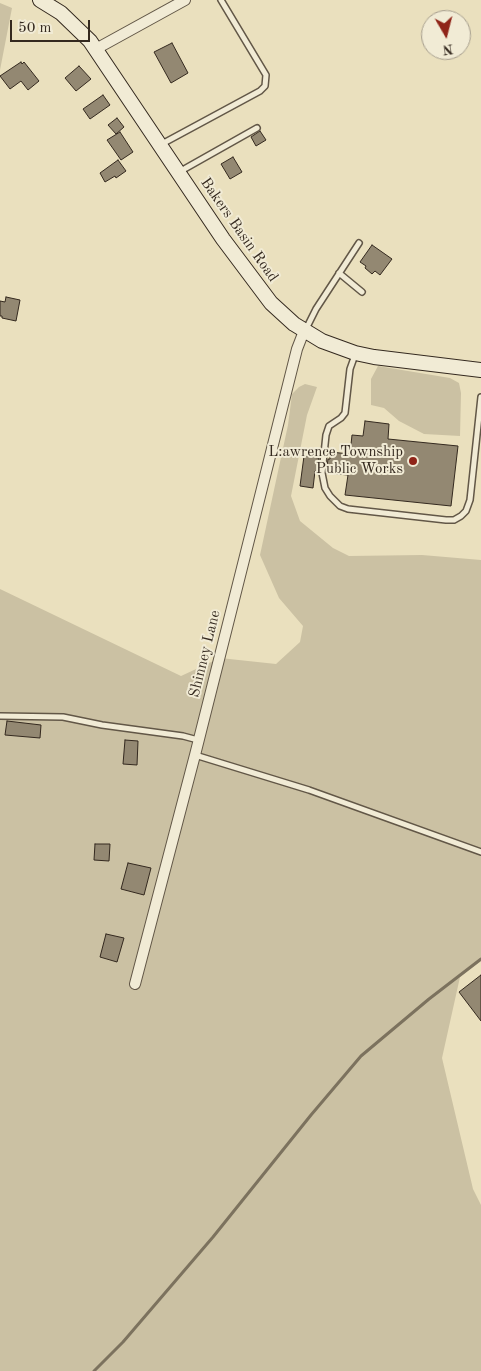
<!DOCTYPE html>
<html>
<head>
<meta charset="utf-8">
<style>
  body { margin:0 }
  #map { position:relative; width:481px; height:1371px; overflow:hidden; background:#eae0be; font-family:"Old Standard TT",serif }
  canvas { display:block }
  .north { position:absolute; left:421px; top:10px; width:50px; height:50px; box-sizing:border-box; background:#f1ebd5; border:1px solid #a59d8c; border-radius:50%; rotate:172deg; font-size:14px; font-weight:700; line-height:20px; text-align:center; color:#34291f }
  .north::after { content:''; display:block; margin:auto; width:18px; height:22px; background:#8f2418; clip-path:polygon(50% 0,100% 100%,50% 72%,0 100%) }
  .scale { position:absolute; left:10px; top:20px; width:80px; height:22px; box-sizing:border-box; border:2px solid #34291f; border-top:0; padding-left:6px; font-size:15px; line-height:18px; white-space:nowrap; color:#34291f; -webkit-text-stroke:4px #f1ebd5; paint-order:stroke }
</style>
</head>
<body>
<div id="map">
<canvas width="481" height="1371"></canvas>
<div class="north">N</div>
<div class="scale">50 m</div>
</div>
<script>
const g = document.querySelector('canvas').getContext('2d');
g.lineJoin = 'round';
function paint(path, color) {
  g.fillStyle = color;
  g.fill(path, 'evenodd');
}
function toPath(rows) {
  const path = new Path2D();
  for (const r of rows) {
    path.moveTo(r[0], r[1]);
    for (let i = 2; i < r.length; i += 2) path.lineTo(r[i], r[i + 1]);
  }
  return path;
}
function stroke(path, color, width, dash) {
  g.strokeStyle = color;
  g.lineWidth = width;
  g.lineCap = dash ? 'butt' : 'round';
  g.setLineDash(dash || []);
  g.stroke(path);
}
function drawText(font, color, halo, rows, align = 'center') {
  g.font = font + ' "Old Standard TT",serif';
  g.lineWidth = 4;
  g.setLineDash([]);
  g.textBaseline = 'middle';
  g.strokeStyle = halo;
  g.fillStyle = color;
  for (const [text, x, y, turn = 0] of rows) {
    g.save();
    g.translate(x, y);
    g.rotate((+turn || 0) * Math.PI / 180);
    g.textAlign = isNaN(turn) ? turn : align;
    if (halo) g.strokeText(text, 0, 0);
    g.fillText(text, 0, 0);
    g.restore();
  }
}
const green = toPath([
  [0,3,12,8,0,70],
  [378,366,450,378,459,383,461,393,460,436,424,434,399,421,384,408,371,405,371,379],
  [305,384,317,387,307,415,291,496,300,521,333,548,349,556,422,555,481,560,481,961,460,977,442,1058,473,1189,481,1205,481,1371,0,1371,0,589,181,676,220,658,276,664,300,642,303,626,279,598,260,555,288,425,292,394,299,387]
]);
const stream = toPath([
  [94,1371,123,1342,213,1237,311,1115,361,1056,429,999,481,959]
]);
const building = toPath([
  [172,43,188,73,171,83,154,52,172,43],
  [21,62,22,64,24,62,39,81,28,90,21,81,10,89,0,76,21,62],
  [79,66,91,79,76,91,65,78,79,66],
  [103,95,110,105,90,119,83,109,103,95],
  [117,118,124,127,116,134,108,125,117,118],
  [260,131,266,140,256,146,251,137,260,131],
  [120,132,133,152,121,160,107,140,120,132],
  [233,157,242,172,230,179,221,164,233,157],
  [118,160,126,171,116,178,115,176,105,182,100,173,118,160],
  [372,245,392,259,380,275,375,271,372,274,365,268,366,266,360,262,372,245],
  [6,297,20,300,16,321,2,318,2,316,0,316,0,301,5,302,6,297],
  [365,421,389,424,388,439,458,446,451,506,345,495,348,475,326,473,328,459,330,459,330,452,350,454,352,435,363,436,365,421],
  [304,456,319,458,318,472,315,471,313,488,300,486,304,456],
  [7,721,41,725,40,738,5,735,7,721],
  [125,740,138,741,137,765,123,764,125,740],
  [95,844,110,844,109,861,94,860,95,844],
  [128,863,151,868,144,895,121,889,128,863],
  [106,934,124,938,117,962,100,957,106,934],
  [481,975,481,1021,459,992,481,975]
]);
const lane = toPath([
  [160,145,260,91,265,86,266,75,221,0],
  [179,172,257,128],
  [339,273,362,292],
  [306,329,316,309,359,243],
  [355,355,350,369,345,413,341,418,329,426,326,435,322,473,325,488,330,496,340,506,348,509,446,520,454,520,461,516,466,511,470,500,481,397],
  [0,716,63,717,102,725,183,736,198,740],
  [195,755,309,790,481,852]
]);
const street = toPath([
  [96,49,185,0],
  [135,984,195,755,297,349,304,331]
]);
const secondary = toPath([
  [40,0,61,13,90,41,223,239,271,303,294,324,322,341,355,353,374,357,481,370]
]);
const markers = [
  [413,461,5,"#8f2418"]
];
const streetNames = [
  ["Bakers Basin Road",239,230,55],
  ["Shinney Lane",205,654,-76]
];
const poiNames = [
  ["L:awrence Township",403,452],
  ["Public Works",403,469]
];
paint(green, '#cbc1a3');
stroke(stream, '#7c725e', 3);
paint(building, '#938872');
stroke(building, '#34291f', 1);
stroke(lane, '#625747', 8);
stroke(street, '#625747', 12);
stroke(secondary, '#34291f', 16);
stroke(lane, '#f1ebd5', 5);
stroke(street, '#f1ebd5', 10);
stroke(secondary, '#f1ebd5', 14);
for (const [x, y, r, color] of markers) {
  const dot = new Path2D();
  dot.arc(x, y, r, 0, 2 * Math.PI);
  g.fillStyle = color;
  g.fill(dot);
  stroke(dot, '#f1ebd5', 2);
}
drawText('15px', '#34291f', '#f1ebd5', streetNames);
drawText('15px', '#34291f', '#f1ebd5', poiNames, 'right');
</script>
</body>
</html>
